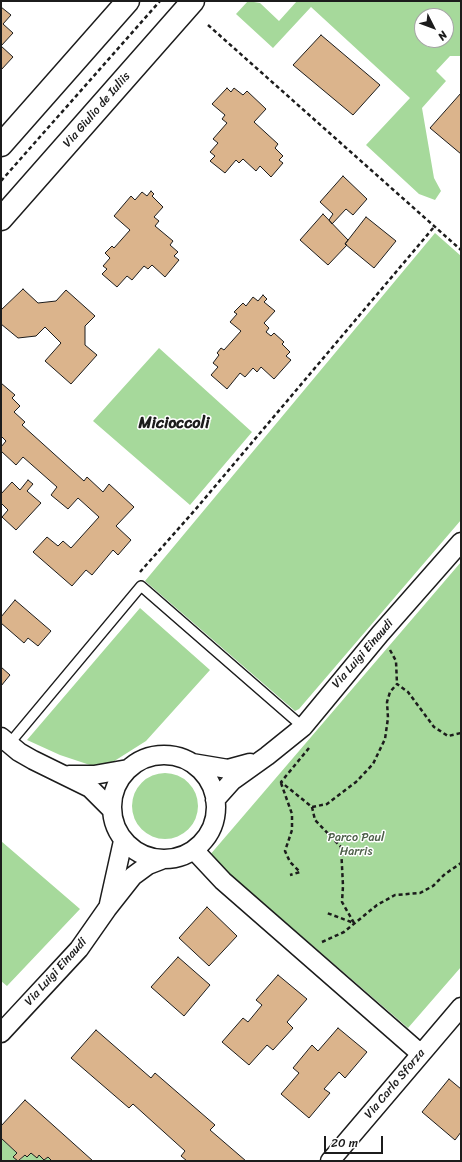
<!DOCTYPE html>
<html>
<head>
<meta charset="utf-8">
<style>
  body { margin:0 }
  #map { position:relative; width:462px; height:1162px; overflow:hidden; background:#fff; font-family:Sriracha,sans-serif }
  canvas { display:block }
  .frame { position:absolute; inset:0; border:2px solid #1c1c1c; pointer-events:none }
  .north { position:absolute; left:414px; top:8px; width:40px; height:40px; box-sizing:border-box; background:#fff; border:1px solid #a4a4a4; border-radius:50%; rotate:132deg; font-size:11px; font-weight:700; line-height:16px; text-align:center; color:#1c1c1c }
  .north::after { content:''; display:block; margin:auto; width:14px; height:18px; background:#1c1c1c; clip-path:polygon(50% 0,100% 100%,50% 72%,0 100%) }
  .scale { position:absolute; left:324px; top:1136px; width:59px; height:18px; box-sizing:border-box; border:2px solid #1c1c1c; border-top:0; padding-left:5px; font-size:12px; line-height:14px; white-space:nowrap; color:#1c1c1c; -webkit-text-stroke:3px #fff; paint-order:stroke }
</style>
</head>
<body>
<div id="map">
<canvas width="462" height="1162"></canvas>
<div class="frame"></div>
<div class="north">N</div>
<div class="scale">20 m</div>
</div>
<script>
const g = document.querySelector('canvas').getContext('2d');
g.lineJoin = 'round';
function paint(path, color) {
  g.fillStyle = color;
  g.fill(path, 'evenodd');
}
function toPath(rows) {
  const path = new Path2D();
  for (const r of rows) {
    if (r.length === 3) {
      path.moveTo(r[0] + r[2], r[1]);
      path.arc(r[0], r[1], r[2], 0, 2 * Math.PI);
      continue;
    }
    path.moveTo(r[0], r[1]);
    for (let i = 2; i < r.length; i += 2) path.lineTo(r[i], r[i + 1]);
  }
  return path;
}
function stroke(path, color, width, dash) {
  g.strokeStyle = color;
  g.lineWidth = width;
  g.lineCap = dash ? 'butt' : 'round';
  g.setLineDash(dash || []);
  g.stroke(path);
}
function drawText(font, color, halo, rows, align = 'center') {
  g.font = font + ' Sriracha,sans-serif';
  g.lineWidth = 3;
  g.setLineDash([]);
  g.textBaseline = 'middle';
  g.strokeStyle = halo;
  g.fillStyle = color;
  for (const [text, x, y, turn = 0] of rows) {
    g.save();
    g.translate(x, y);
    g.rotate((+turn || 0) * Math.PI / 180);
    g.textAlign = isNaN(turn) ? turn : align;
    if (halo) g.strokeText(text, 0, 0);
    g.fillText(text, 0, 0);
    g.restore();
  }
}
const green = toPath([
  [248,1,260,3,279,21,297,1,461,1,461,56,450,56,436,71,446,81,422,108,434,178,441,191,435,200,419,194,366,145,410,98,311,7,273,48,236,14],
  [422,16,446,16,446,40,422,40],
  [435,233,461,256,461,520,299,709,295,711,145,581],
  [159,348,252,432,190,505,93,421],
  [461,562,461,967,408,1028,209,856],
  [140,608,210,670,146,741,108,765,90,765,60,755,27,740],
  [165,806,33],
  [1,841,80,909,7,986,1,981],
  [1,1138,17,1153,14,1157,18,1161,1,1161],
  [31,1153,37,1157,39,1155,44,1160,48,1157,52,1161,19,1161,25,1155,27,1157]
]);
const building = toPath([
  [1,7,11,15,3,24,13,33,1,46,13,57,1,70,1,7],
  [321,35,380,85,353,115,293,65,321,35],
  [227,88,231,92,234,88,243,95,247,91,266,109,254,122,278,144,275,148,283,156,279,160,283,163,271,177,260,166,256,171,243,159,239,163,236,160,225,173,210,161,215,156,210,152,218,143,213,139,227,123,222,119,225,115,212,104,227,88],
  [461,93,461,154,430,128,461,93],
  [343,176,367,199,353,215,346,209,332,224,329,220,333,214,320,202,343,176],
  [151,191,154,194,152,196,163,207,154,217,159,221,155,226,173,241,170,245,178,252,174,256,179,260,165,277,152,265,148,269,144,266,132,280,127,276,117,287,102,274,107,269,103,266,110,258,105,253,112,246,114,248,130,230,114,216,131,196,135,200,142,192,147,196,151,191],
  [323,214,348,240,345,244,347,245,328,265,300,240,323,214],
  [366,217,396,241,374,268,345,244,366,217],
  [23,289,38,303,56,301,66,290,95,316,85,326,85,345,97,355,71,384,45,361,61,343,45,327,36,336,18,338,1,324,1,310,23,289],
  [263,295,267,299,264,302,275,311,264,323,269,328,266,332,271,336,274,333,284,342,282,344,290,352,286,356,291,360,274,379,261,367,257,372,253,368,245,377,240,373,227,389,211,375,218,367,213,363,219,355,217,353,221,348,224,350,241,331,230,322,237,314,234,312,243,303,246,306,253,297,258,301,263,295],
  [1,383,15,395,12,398,20,406,14,412,25,422,22,425,84,481,87,477,103,492,109,484,134,507,116,526,131,540,118,555,113,550,92,575,86,570,72,586,33,552,47,537,58,546,63,541,71,548,99,517,78,498,68,509,51,495,57,487,23,457,16,465,1,451,1,447,6,441,1,436,1,383],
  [28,480,33,484,27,491,41,503,16,530,2,517,8,510,1,503,1,494,12,482,20,490,28,480],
  [15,600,51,631,38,646,28,638,24,643,1,623,1,617,15,600],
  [1,667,10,675,1,686,1,667],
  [207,907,237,936,209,966,179,938,207,907],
  [178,957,210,985,184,1016,151,987,178,957],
  [278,975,307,999,287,1022,293,1028,273,1050,267,1045,249,1065,222,1042,243,1018,248,1022,262,1005,256,1000,278,975],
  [338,1028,367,1052,345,1078,339,1072,324,1089,330,1093,309,1118,281,1094,299,1073,293,1068,312,1045,318,1051,338,1028],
  [96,1030,151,1078,155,1073,215,1125,210,1130,246,1161,187,1161,181,1156,185,1151,133,1104,129,1108,71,1058,96,1030],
  [449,1079,461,1089,461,1132,455,1140,422,1112,449,1079],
  [25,1100,93,1161,52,1161,48,1157,44,1160,39,1155,37,1158,31,1153,27,1157,25,1155,18,1161,13,1157,17,1153,1,1138,1,1126,25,1100]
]);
const path = toPath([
  [208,25,461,250],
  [1,181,160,1],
  [140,572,195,510,434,227],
  [390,650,396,661,397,684],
  [309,748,281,782,312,807,327,804,356,782,373,764,385,739,388,718,387,702,390,692,397,684,408,692,434,727,448,736,461,733],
  [281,783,292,814,292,830,285,851,290,862,300,872,290,875],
  [312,807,315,820,341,847,343,886,342,902,354,923,327,913],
  [322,942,344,932,377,905,395,895,420,893,433,886,445,874,461,863]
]);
const service = toPath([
  [9,744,141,586,303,727]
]);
const minor = toPath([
  [1,737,19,752,33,760,90,788,111,809],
  [164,807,52],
  [192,763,228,769,250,763],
  [69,775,94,775,128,769],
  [215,800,232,781,267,756,303,727,380,634,461,542],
  [194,850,223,881,421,1054],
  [109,904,123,841],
  [1,1033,79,949,107,909,133,876,148,865,161,860],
  [330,1161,461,1007]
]);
const secondary = toPath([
  [1,145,128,1],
  [1,219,193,1]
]);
const streetNames = [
  ["Via Giulio de Iuliis",97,110,-49],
  ["Via Luigi Einaudi",363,654,-49],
  ["Via Luigi Einaudi",56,972,-48],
  ["Via Carlo Sforza",395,1084,-50]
];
const parkNames = [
  ["Parco Paul",356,838],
  ["Harris",356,852]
];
const districtNames = [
  ["Micioccoli",174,424]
];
paint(green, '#a6d99b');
paint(building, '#dbb48c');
stroke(building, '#1c1c1c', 1);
stroke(service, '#1c1c1c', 12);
stroke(minor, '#1c1c1c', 21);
stroke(secondary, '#1c1c1c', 25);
stroke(path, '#1c1c1c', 2.5, [4, 3]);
stroke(service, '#fff', 9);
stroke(minor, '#fff', 18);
stroke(secondary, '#fff', 22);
drawText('12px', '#1c1c1c', '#fff', streetNames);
drawText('12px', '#4c5e48', '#fff', parkNames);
drawText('bold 16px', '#1c1c1c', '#fff', districtNames);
</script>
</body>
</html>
